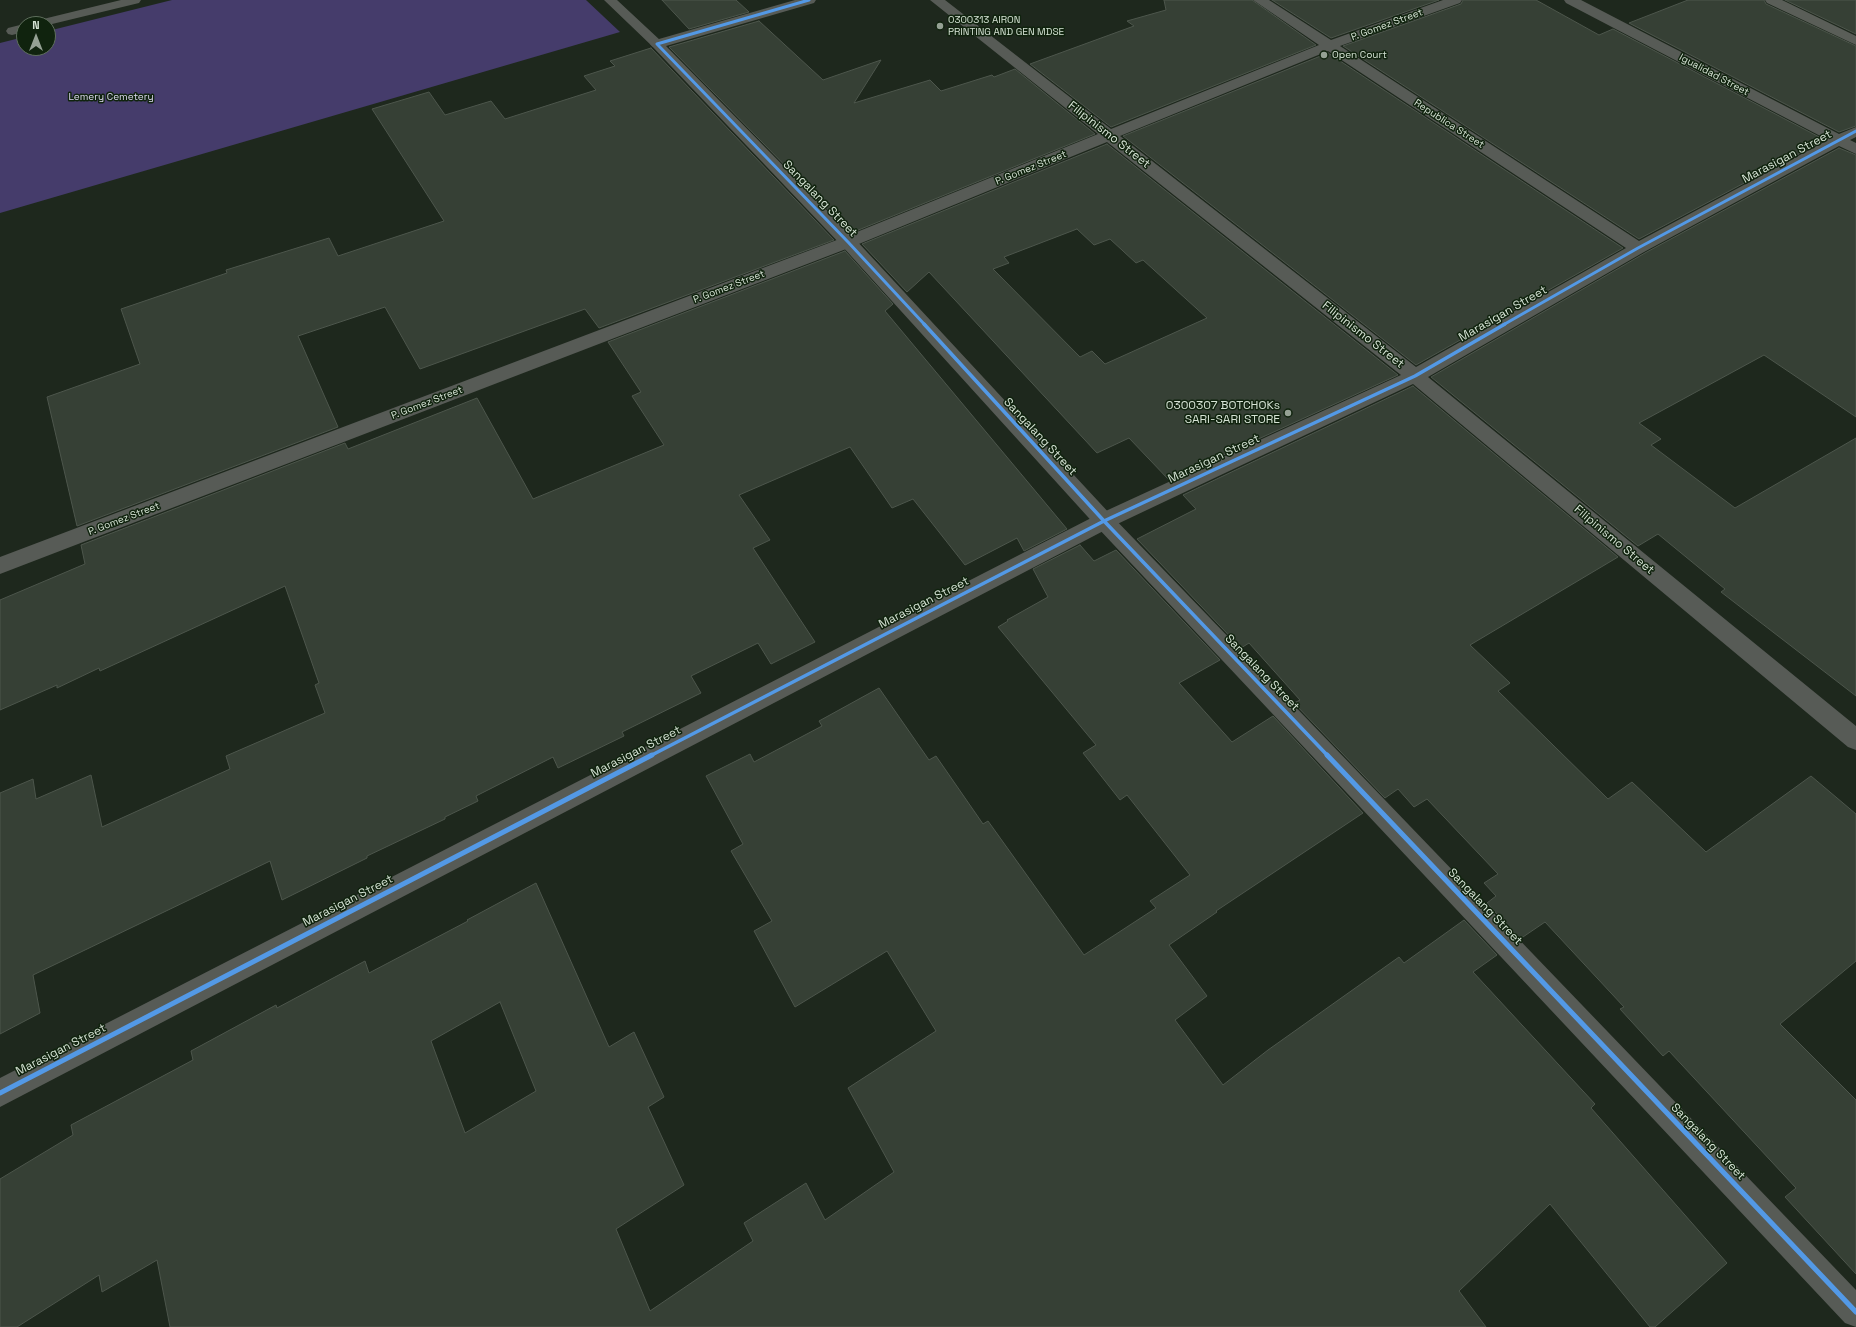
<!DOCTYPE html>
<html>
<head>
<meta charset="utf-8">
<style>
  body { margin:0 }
  #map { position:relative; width:1856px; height:1327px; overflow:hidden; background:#1e281d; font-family:"Space Grotesk",sans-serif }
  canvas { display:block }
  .north { position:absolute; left:16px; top:16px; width:40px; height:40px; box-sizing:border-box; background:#10230e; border:1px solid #5f6f5d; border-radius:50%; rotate:0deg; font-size:11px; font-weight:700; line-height:16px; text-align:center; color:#d5e2d4 }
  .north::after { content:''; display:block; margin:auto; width:14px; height:18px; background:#95a194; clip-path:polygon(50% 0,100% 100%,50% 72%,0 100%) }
</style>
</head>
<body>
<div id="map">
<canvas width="1856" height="1327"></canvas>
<div class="north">N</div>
</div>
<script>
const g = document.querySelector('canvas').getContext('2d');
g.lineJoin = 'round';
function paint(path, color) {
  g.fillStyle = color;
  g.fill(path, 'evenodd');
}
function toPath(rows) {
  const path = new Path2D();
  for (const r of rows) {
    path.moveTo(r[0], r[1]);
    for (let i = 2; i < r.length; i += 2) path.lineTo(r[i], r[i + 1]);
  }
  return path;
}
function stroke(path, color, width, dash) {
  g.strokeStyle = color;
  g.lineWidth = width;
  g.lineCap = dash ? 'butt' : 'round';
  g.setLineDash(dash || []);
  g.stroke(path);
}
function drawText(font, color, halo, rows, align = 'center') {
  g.font = font + ' "Space Grotesk",sans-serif';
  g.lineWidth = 3;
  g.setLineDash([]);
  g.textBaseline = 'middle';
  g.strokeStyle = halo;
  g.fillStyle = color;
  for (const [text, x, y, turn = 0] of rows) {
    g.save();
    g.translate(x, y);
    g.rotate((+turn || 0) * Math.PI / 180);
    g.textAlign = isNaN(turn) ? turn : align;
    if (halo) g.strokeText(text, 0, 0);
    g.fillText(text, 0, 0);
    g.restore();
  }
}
const green = toPath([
  [172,0,586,0,620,32,0,213,0,43,24,37,24,48,48,48,48,31]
]);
const building = toPath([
  [662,0,736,0,749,12,689,29,662,0],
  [1164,0,1252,0,1316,45,1111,127,1030,64,1134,26,1127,21,1166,10,1164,0],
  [1272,0,1439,0,1331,38,1272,0],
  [1463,0,1536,0,1599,35,1613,29,1825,140,1639,239,1343,46,1461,4,1463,0],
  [1688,0,1764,0,1766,4,1856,46,1856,126,1839,132,1629,23,1688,0],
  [1785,0,1856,0,1856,34,1785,0],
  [759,21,823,80,881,60,854,103,930,80,941,91,992,75,994,77,1015,69,1095,134,851,233,669,47,759,21],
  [651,48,834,240,599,328,585,309,420,369,385,307,298,336,338,427,77,526,47,397,140,364,121,309,227,273,226,270,329,238,338,256,444,221,372,109,429,92,445,115,491,101,505,119,596,90,584,76,615,66,610,61,651,48],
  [1328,53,1623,248,1416,365,1123,136,1328,53],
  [1107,144,1398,375,1169,480,1129,438,1097,453,929,272,907,292,862,244,1107,144],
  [1077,229,1094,245,1110,239,1136,263,1143,260,1207,318,1105,364,1092,351,1080,357,993,269,1009,263,1004,257,1077,229],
  [1839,148,1856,155,1856,417,1764,355,1639,423,1661,439,1651,445,1735,508,1856,438,1856,696,1721,592,1725,589,1658,534,1638,546,1431,377,1645,253,1839,148],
  [845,251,893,304,885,311,1067,529,1024,551,1017,538,965,565,913,499,892,508,850,447,739,495,770,540,753,548,815,642,771,664,758,643,691,676,701,693,622,732,624,736,558,768,553,757,476,796,478,801,445,817,445,819,367,856,367,858,282,900,270,861,33,975,40,1013,0,1034,0,793,33,779,36,799,91,775,102,827,230,769,226,756,325,713,315,685,319,683,285,586,100,671,99,668,57,688,57,685,0,710,0,600,85,564,81,545,345,443,348,449,477,398,533,499,664,445,632,396,641,392,608,342,845,251],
  [1413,386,1618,557,1470,645,1510,683,1498,691,1608,799,1632,782,1706,852,1811,776,1856,814,1856,961,1780,1024,1856,1100,1856,1274,1785,1197,1796,1188,1669,1051,1663,1056,1620,1009,1624,1007,1545,922,1520,939,1487,903,1496,896,1484,883,1498,874,1427,799,1414,807,1398,789,1385,798,1294,703,1300,700,1249,643,1241,648,1137,539,1196,509,1183,495,1413,386],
  [1080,545,1094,561,1116,550,1220,660,1179,683,1232,742,1273,716,1363,813,1216,911,1217,912,1169,945,1207,996,1175,1020,1223,1085,1268,1050,1399,957,1404,963,1464,920,1497,955,1473,972,1595,1104,1591,1108,1727,1263,1655,1327,1650,1327,1550,1204,1459,1291,1486,1327,170,1327,157,1260,102,1292,99,1275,17,1327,0,1327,0,1179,73,1135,71,1125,193,1060,191,1051,276,1005,277,1008,365,961,369,973,468,921,467,920,536,883,609,1047,634,1032,664,1097,648,1107,684,1185,616,1229,650,1311,753,1241,744,1223,806,1183,825,1220,894,1172,848,1088,936,1031,887,951,795,1007,754,931,772,921,731,851,743,844,706,776,750,754,754,762,822,726,819,721,879,688,929,760,936,756,983,824,988,821,1084,955,1156,908,1150,901,1190,875,1127,795,1120,800,1083,753,1096,745,998,627,1008,621,1007,620,1048,597,1033,569,1080,545],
  [500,1002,536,1091,465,1133,431,1041,500,1002]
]);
const service = toPath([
  [121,0,141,0,139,3,48,25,48,24,33,24,35,21,121,0],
  [604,0,617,0,661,41,663,44,661,47,653,47,604,0],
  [24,24,24,32,12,35,8,34,6,31,8,28,24,24]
]);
const minor = toPath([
  [930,0,945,0,1111,129,1319,45,1253,0,1269,0,1331,40,1443,0,1462,0,1460,3,1340,46,1639,241,1828,140,1566,3,1564,0,1581,0,1839,134,1856,127,1856,137,1850,140,1856,143,1856,154,1839,146,1644,252,1428,377,1856,726,1856,750,1848,747,1413,384,1111,527,0,1107,0,1078,1097,515,1401,375,1107,142,854,246,0,574,0,557,842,238,1098,134,930,0],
  [1328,51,1626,248,1416,367,1120,136,1328,51]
]);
const tertiary = toPath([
  [795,0,816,0,814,3,666,46,854,238,1111,515,1856,1290,1856,1327,1845,1323,1097,527,842,246,650,44,652,41,795,0]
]);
const secondary = toPath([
  [1765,0,1782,0,1856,36,1856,45,1767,3,1765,0]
]);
const cyclewayFar2 = toPath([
  [809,0,657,44,848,242,925,325],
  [1503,325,1638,248,1856,131]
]);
const cyclewayFar1 = toPath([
  [924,324,1104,521,1328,756],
  [650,756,1104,521,1415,376,1505,324]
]);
const cycleway = toPath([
  [1327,755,1856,1312],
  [0,1093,652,755]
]);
const markers = [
  [940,26,4,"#95a194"],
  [1324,55,4,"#95a194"],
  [1288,413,4,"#95a194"]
];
const farPoinames = [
  ["0300313 AIRON",948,20],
  ["PRINTING AND GEN MDSE",948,32],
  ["Open Court",1332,55]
];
const farStreetnames = [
  ["P. Gomez Street",1387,25,-20],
  ["Igualidad Street",1714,75,28],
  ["Republica Street",1449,124,33],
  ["P. Gomez Street",1031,168,-22],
  ["P. Gomez Street",729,287,-21],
  ["P. Gomez Street",427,403,-21],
  ["P. Gomez Street",124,519,-21]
];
const farParknames = [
  ["Lemery Cemetery",111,97]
];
const streetNames = [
  ["Filipinismo Street",1109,135,38],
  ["Marasigan Street",1787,157,-28],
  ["Sangalang Street",820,199,46],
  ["Marasigan Street",1503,314,-30],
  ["Filipinismo Street",1363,335,38],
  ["Sangalang Street",1040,437,47],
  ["Marasigan Street",1214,459,-25],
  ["Filipinismo Street",1614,540,40],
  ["Marasigan Street",924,603,-27],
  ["Sangalang Street",1262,673,46],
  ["Marasigan Street",636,752,-27],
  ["Marasigan Street",348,901,-27],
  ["Sangalang Street",1485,907,46],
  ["Marasigan Street",61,1050,-27],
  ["Sangalang Street",1708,1142,46]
];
const poiNames = [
  ["0300307 BOTCHOKs",1280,406],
  ["SARI-SARI STORE",1280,420]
];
paint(green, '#453c6b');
paint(building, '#364035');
stroke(building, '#4d564c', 1);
paint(service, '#575b56');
paint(minor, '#575b56');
paint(tertiary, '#575b56');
paint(secondary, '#5a5e58');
stroke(cyclewayFar2, '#5399e6', 3);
stroke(cyclewayFar1, '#5399e6', 3.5);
stroke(cycleway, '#5399e6', 5);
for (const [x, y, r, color] of markers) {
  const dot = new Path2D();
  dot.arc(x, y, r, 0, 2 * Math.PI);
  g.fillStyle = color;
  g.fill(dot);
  stroke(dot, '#10230e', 1.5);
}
drawText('10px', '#d5e2d4', '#10230e', farPoinames, 'left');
drawText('10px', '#d5e2d4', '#10230e', farStreetnames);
drawText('10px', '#dfdcf2', '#10230e', farParknames);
drawText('12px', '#d5e2d4', '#10230e', streetNames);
drawText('12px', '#d5e2d4', '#10230e', poiNames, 'right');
</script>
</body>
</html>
